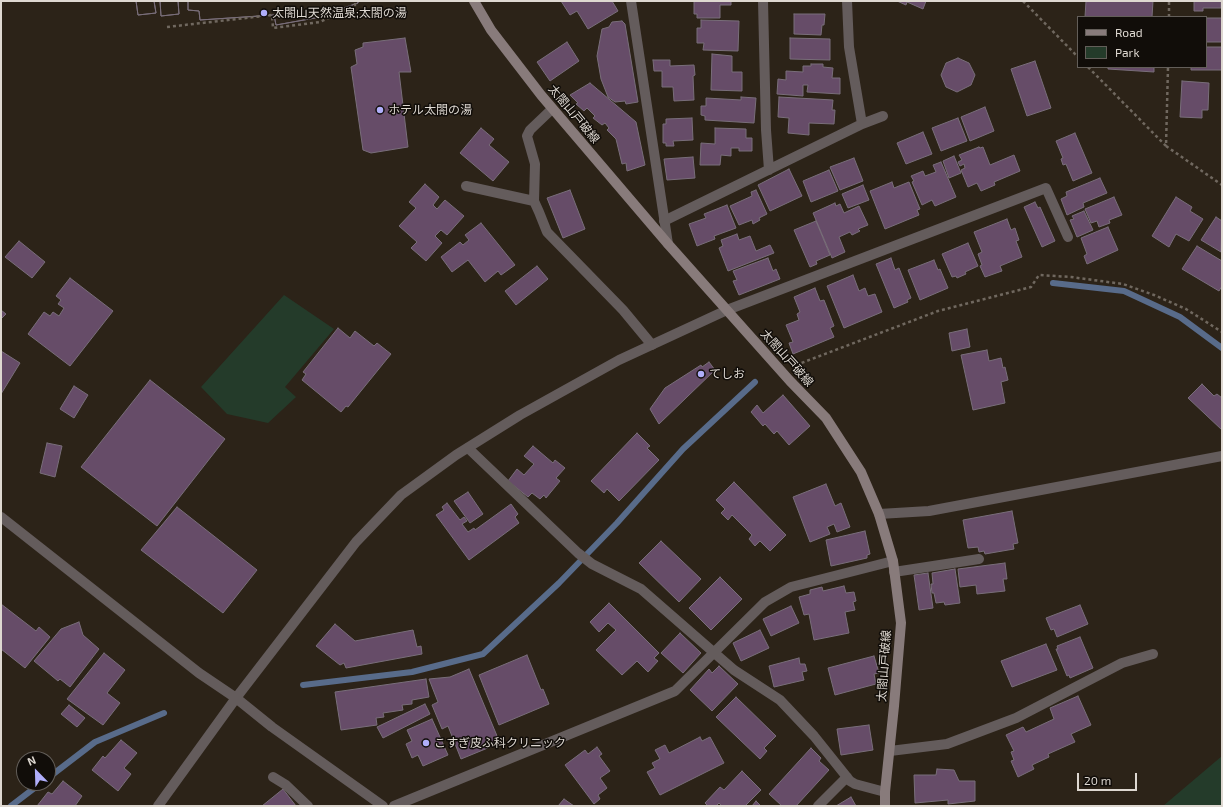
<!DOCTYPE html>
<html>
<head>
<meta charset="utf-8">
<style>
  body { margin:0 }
  #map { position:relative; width:1223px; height:807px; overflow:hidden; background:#2c2318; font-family:"Exo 2",sans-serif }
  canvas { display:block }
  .frame { position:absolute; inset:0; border:2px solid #ded8d1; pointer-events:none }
  .legend { position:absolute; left:1077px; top:16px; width:130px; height:52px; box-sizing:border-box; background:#110d09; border:1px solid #635e59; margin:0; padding:5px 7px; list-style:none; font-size:12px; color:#ded8d1 }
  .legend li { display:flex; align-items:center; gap:8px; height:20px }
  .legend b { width:20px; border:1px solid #635e59 }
  .north { position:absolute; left:16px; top:751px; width:40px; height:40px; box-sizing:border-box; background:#110d09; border:1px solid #635e59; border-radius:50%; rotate:337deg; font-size:11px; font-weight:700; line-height:16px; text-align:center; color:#ded8d1 }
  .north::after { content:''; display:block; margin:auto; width:14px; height:18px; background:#b0aefa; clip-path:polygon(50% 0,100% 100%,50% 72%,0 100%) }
  .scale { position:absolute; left:1077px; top:773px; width:60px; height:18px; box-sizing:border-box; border:2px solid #ded8d1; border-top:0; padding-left:5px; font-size:12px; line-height:14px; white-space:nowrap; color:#ded8d1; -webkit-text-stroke:3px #110d09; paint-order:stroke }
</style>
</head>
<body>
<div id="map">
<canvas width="1223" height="807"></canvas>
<div class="frame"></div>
<ul class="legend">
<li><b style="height:5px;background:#887b7b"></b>Road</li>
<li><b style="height:11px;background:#243b2a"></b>Park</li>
</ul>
<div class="north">N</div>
<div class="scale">20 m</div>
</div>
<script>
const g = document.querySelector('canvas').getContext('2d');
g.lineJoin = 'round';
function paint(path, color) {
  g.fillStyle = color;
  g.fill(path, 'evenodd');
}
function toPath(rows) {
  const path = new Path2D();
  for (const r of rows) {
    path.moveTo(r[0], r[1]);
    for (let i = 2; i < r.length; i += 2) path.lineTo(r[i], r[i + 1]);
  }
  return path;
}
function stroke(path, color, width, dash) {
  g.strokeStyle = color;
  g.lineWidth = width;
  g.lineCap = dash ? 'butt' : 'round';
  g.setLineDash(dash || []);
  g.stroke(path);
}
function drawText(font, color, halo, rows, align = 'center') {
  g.font = font + ' "Exo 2","Noto Sans JP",sans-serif';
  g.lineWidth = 3;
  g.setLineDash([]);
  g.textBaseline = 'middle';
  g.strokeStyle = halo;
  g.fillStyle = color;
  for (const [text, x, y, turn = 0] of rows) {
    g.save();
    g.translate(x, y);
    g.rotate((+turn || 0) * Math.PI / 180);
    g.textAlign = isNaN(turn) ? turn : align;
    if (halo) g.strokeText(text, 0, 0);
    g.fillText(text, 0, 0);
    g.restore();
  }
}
const green = toPath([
  [284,295,334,329,285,387,296,397,268,423,227,414,201,387],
  [1222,756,1222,806,1163,806]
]);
const stream = toPath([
  [1053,283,1124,291,1180,317,1222,348],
  [303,685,412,672,483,654,559,583,617,523,683,449,755,382],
  [48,778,95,742,164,713],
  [11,806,41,783]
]);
const building = toPath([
  [136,1,154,1,156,13,138,15,136,1],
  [136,1,154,1,156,13,138,15,136,1],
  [160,1,178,1,179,14,161,16,160,1],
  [160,1,178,1,179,14,161,16,160,1],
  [188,1,358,1,358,3,315,18,276,25,274,15,200,20,199,11,188,10,188,1],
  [188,1,358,1,358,3,315,18,276,25,274,15,200,20,199,11,188,10,188,1],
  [561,1,612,1,618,11,588,29,577,11,570,15,561,1],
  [694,1,739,1,731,1,731,5,720,5,720,18,697,18,697,14,694,14,694,1],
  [897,1,926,1,923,9,907,2,906,5,897,1],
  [1086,1,1153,1,1152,17,1085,17,1086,1],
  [1194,1,1222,1,1221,1,1221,8,1203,8,1203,11,1194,11,1194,1],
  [794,14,825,14,824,25,822,25,821,35,794,34,794,14],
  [1206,18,1222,18,1222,42,1206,42,1206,18],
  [701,20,739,21,738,51,703,50,704,43,697,43,697,28,701,28,701,20],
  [622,21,625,24,638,102,626,104,625,101,615,102,608,97,601,79,597,56,602,29,609,27,612,22,622,21],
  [405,38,411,72,399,72,408,147,371,153,363,150,351,67,357,64,355,50,363,47,363,43,405,38],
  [790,38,830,39,830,60,790,59,790,38],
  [567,42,579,61,550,81,537,62,567,42],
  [1206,47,1222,47,1222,70,1191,70,1191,67,1206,67,1206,47],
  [712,54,732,56,732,72,742,72,742,91,711,90,712,54],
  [958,58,969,63,975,75,971,85,957,92,946,87,941,75,946,63,958,58],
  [653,60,670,60,670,66,694,65,695,75,693,76,694,100,674,101,673,87,662,87,662,71,654,71,653,60],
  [1035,61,1051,108,1027,116,1011,69,1035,61],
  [811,64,823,64,823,67,833,68,832,78,840,78,840,94,807,92,808,85,803,85,803,96,777,94,778,79,786,80,786,71,803,72,803,66,811,66,811,64],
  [1108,67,1154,67,1154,72,1108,69,1108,67],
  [1182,81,1209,83,1208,110,1202,110,1202,118,1180,117,1182,81],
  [590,83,636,122,645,165,627,171,626,163,622,164,616,139,607,130,609,128,605,123,602,125,593,118,595,116,587,108,584,111,576,104,578,103,570,95,590,83],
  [741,97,756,98,754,123,705,120,705,116,701,115,701,106,706,106,706,98,741,100,741,97],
  [779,97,833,100,832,110,835,110,834,124,809,123,809,135,788,133,789,118,778,117,779,97],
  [985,107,994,131,970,141,961,117,985,107],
  [692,118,693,140,673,141,674,146,666,146,666,143,663,143,663,124,666,124,666,119,692,118],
  [958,118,967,141,941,151,932,128,958,118],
  [481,128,494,139,489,145,509,162,493,181,460,153,481,128],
  [715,128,746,129,746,138,752,138,752,151,739,151,739,148,731,148,731,156,721,155,720,165,700,165,701,143,715,144,715,128],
  [923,132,932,154,906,164,897,143,923,132],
  [1075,133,1092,173,1073,181,1066,164,1063,165,1061,159,1063,158,1056,141,1075,133],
  [979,147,980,148,983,147,990,165,1014,155,1020,171,994,182,995,185,981,191,977,183,968,187,961,170,965,168,964,164,960,166,958,162,962,160,959,155,979,147],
  [954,156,961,173,949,178,943,161,954,156],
  [693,157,695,178,667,180,664,159,693,157],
  [854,158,863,181,840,190,830,167,854,158],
  [941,162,956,197,935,206,932,200,922,205,912,182,914,181,911,176,923,171,925,176,936,172,933,165,941,162],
  [789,169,802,196,770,211,758,185,789,169],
  [829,170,838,191,811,202,803,181,829,170],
  [1100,178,1107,193,1083,203,1084,207,1067,215,1061,199,1067,196,1066,192,1100,178],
  [892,182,894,188,909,182,920,209,917,210,919,215,885,229,870,191,892,182],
  [425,184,439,197,433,205,437,209,445,200,464,216,447,235,441,230,435,236,442,243,426,261,411,248,417,242,399,226,416,208,409,202,425,184],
  [863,185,869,200,848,208,842,194,863,185],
  [570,190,585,229,563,238,547,198,570,190],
  [756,190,767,214,759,218,760,220,753,224,752,220,739,225,730,206,752,196,751,192,756,190],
  [1114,197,1122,215,1109,220,1110,223,1099,227,1097,221,1091,223,1085,209,1114,197],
  [1176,197,1192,207,1190,211,1203,219,1189,241,1176,234,1169,247,1152,236,1176,197],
  [1035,202,1038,208,1040,207,1055,241,1042,247,1024,207,1035,202],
  [835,203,836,206,840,204,844,213,859,206,868,225,858,229,860,231,852,235,850,232,839,237,845,252,832,258,813,213,835,203],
  [727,205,736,228,714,236,715,239,697,246,689,224,706,218,704,214,727,205],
  [1084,211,1093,230,1077,237,1070,220,1074,219,1072,216,1084,211],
  [1216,217,1222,221,1221,252,1201,240,1216,217],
  [1007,219,1011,230,1015,228,1019,240,1016,241,1022,257,1000,266,1002,271,985,277,980,266,982,265,978,254,982,252,974,232,1007,219],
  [816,221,830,255,816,261,817,264,810,267,794,230,816,221],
  [481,223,515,265,501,275,498,271,485,282,468,260,452,272,441,257,460,242,463,245,469,240,465,235,481,223],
  [1108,227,1118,250,1087,264,1084,256,1087,254,1081,238,1108,227],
  [737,234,739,240,750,236,756,251,770,245,774,253,728,271,719,248,723,246,721,240,737,234],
  [19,241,45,262,32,278,5,257,19,241],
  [968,243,978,266,965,272,966,274,957,278,956,276,952,277,942,254,968,243],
  [1197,246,1222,261,1222,286,1219,291,1182,269,1197,246],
  [768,258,773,271,776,269,780,279,739,295,733,281,737,280,733,271,768,258],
  [891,258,895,270,899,268,911,298,907,300,908,302,894,308,876,264,891,258],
  [934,260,938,270,940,269,948,288,920,300,908,270,934,260],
  [537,266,548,279,516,305,505,291,537,266],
  [853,275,859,291,865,288,868,296,875,294,882,312,844,328,827,286,853,275],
  [70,278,113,311,70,366,28,334,44,312,50,316,53,312,59,316,64,308,58,304,61,300,56,296,70,278],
  [815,288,820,301,824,300,834,326,830,328,834,337,793,354,789,343,793,342,786,325,799,320,797,314,800,312,794,297,815,288],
  [1,310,6,314,1,319,1,310],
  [338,328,350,338,355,331,374,346,377,343,391,354,348,407,346,406,341,412,302,380,306,374,303,372,338,328],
  [967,329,970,347,952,351,949,333,967,329],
  [987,350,989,361,1001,358,1003,368,1005,367,1008,380,1001,382,1005,403,973,410,961,355,987,350],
  [1,351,20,363,1,394,1,351],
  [709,362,715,370,659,424,650,409,665,388,701,365,702,367,709,362],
  [150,380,225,439,157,526,81,467,150,380],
  [1202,384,1214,396,1217,394,1222,398,1222,430,1188,398,1202,384],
  [74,386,88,395,74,418,60,409,74,386],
  [783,395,810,426,789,445,777,431,774,434,765,424,763,426,751,412,757,405,763,413,783,395],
  [637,433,650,446,647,448,659,460,619,501,607,489,604,493,591,481,637,433],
  [47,443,62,446,55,477,40,473,47,443],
  [533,446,553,463,555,460,565,468,556,478,560,481,546,498,544,495,540,499,532,493,528,497,508,481,517,469,524,475,534,464,524,456,533,446],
  [734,482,786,535,770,551,760,541,755,546,749,539,752,535,732,515,728,520,721,513,725,509,716,500,734,482],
  [826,484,835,506,841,503,850,527,837,532,834,524,827,527,830,534,810,542,793,497,826,484],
  [468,492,483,514,470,523,454,501,468,492],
  [447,503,460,520,464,517,467,521,462,524,468,532,474,528,475,530,511,504,518,514,515,517,519,523,469,560,436,515,444,510,442,507,447,503],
  [177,507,257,570,223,613,141,550,177,507],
  [1012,511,1018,543,1013,544,1014,549,985,554,984,551,979,552,978,547,968,548,963,520,1012,511],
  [865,531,870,554,867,555,867,558,831,566,826,540,865,531],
  [661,541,701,579,679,602,639,563,661,541],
  [1005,563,1007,579,1003,579,1005,591,977,594,976,585,960,587,958,569,1005,563],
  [955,569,960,603,945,605,944,602,936,603,934,593,932,593,931,584,933,584,932,573,955,569],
  [928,573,933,608,919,610,914,575,928,573],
  [720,577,742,599,711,630,689,608,720,577],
  [844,586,846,593,854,592,856,601,853,602,855,610,845,612,849,633,814,640,809,614,804,615,799,597,810,594,810,590,822,587,823,591,844,586],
  [609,603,659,653,654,658,658,661,648,672,637,661,622,675,596,650,616,630,608,623,599,632,590,622,609,603],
  [1,604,36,631,39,627,50,637,25,668,1,649,1,604],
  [1080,605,1088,624,1057,637,1054,629,1051,630,1046,618,1080,605],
  [791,606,799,623,771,636,763,619,791,606],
  [79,622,83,635,99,649,70,687,60,679,58,681,34,661,61,629,79,622],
  [335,624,355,641,413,630,417,647,421,646,422,654,346,668,344,663,340,665,316,646,335,624],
  [760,630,769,648,741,661,733,643,760,630],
  [680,633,701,653,683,673,661,653,680,633],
  [1080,637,1093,668,1070,678,1069,675,1067,676,1056,649,1058,649,1057,646,1080,637],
  [1046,644,1057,670,1012,687,1001,661,1046,644],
  [104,653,125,670,107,693,120,703,103,725,67,699,104,653],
  [527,655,541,690,543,689,549,704,499,725,479,675,527,655],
  [874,656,879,673,874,674,876,684,835,695,828,668,874,656],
  [799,658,800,664,805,664,807,671,802,672,804,680,774,687,769,666,799,658],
  [719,666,738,684,712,711,690,690,709,669,712,673,719,666],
  [469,669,500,743,461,759,448,726,442,729,432,705,438,702,429,679,450,677,469,669],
  [426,679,429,697,412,700,412,704,402,705,403,710,383,713,384,717,376,718,377,725,341,730,335,692,426,679],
  [1078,696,1091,725,1071,734,1075,742,1048,754,1049,757,1032,765,1034,769,1018,777,1011,761,1014,760,1011,752,1014,751,1006,735,1023,727,1026,732,1054,719,1050,708,1078,696],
  [736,697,776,736,764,748,767,751,760,759,716,717,736,697],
  [425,704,430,714,383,738,377,727,425,704],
  [69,705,85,718,77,727,61,714,69,705],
  [432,719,448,755,423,766,418,755,412,758,406,744,412,741,407,730,432,719],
  [869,725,873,750,841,755,837,729,869,725],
  [700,737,702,741,710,737,724,763,660,795,647,772,655,768,652,763,660,759,655,750,665,745,669,753,700,737],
  [121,740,137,753,124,768,131,774,118,791,92,770,103,756,105,758,121,740],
  [597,747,602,754,599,756,610,771,600,778,607,788,598,795,600,799,594,804,565,765,585,750,588,754,597,747],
  [811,748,821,758,819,761,829,770,796,806,782,806,769,794,811,748],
  [937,769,954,770,959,781,975,781,975,801,948,804,948,800,915,803,914,775,936,775,937,769],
  [742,771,761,790,745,806,722,806,719,803,716,806,708,806,705,803,720,787,724,790,742,771],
  [63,781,82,796,75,806,37,806,48,792,52,794,63,781],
  [283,789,296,806,262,806,283,789],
  [851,797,856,806,836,806,851,797],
  [564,799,574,806,558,806,564,799],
  [756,801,761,806,752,806,756,801]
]);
const path = toPath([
  [1023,1,1078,57],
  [1169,17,1169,1],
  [167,27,272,15,273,28,320,22,355,5,355,1],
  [1088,67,1166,146,1168,67],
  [1166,146,1222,185],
  [796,365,938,311,1031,287,1039,275,1071,277,1123,284,1154,295,1186,309,1222,332]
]);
const service = toPath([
  [763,1,766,130,769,170],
  [847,1,849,47,862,124],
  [552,109,530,130,527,136,535,164,534,201,539,212,547,232,623,310,652,345],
  [466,186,534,201],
  [664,221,862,124,883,116],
  [894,572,979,559],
  [890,751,947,744,1016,718,1122,663,1153,654],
  [273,777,286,785,308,806]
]);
const minor = toPath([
  [631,1,668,244],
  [727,310,1046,188,1068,237],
  [468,448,578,553,592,564,641,589,734,670,780,700,814,736,850,781,855,784,885,792],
  [394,806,675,691,765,602,791,587,893,561],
  [818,806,847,777]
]);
const tertiary = toPath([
  [879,514,929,511,1222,456],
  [1,517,199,673,236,698,272,727,383,806],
  [158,806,236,698,356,542,401,495,456,455,520,415,619,360,727,310]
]);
const secondary = toPath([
  [474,1,491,30,541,95,668,244,790,381,826,418,861,472,879,514,893,561,901,623,894,706,885,792,885,806]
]);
const markers = [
  [264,13,4,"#b0aefa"],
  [380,110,4,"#b0aefa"],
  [701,374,4,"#b0aefa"],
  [426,743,4,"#b0aefa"]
];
const poiNames = [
  ["太閤山天然温泉;太閤の湯",272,13],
  ["ホテル太閤の湯",388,110],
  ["てしお",709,374],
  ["こすぎ皮ふ科クリニック",434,743]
];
const streetNames = [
  ["太閤山戸破線",574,114,50],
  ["太閤山戸破線",787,358,48],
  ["太閤山戸破線",884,666,-86]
];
paint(green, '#243b2a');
stroke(stream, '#586b8a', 6);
paint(building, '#664c68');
stroke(building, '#796e7a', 1);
stroke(path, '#70685f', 2.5, [3, 3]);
stroke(service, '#645c5c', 10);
stroke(minor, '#645c5c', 10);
stroke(tertiary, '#645c5c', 10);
stroke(secondary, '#887b7b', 10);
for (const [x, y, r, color] of markers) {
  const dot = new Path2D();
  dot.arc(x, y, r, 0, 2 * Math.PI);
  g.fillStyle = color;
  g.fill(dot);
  stroke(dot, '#110d09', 1.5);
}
drawText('12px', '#ded8d1', '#110d09', poiNames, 'left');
drawText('12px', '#ded8d1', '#110d09', streetNames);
</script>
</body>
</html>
